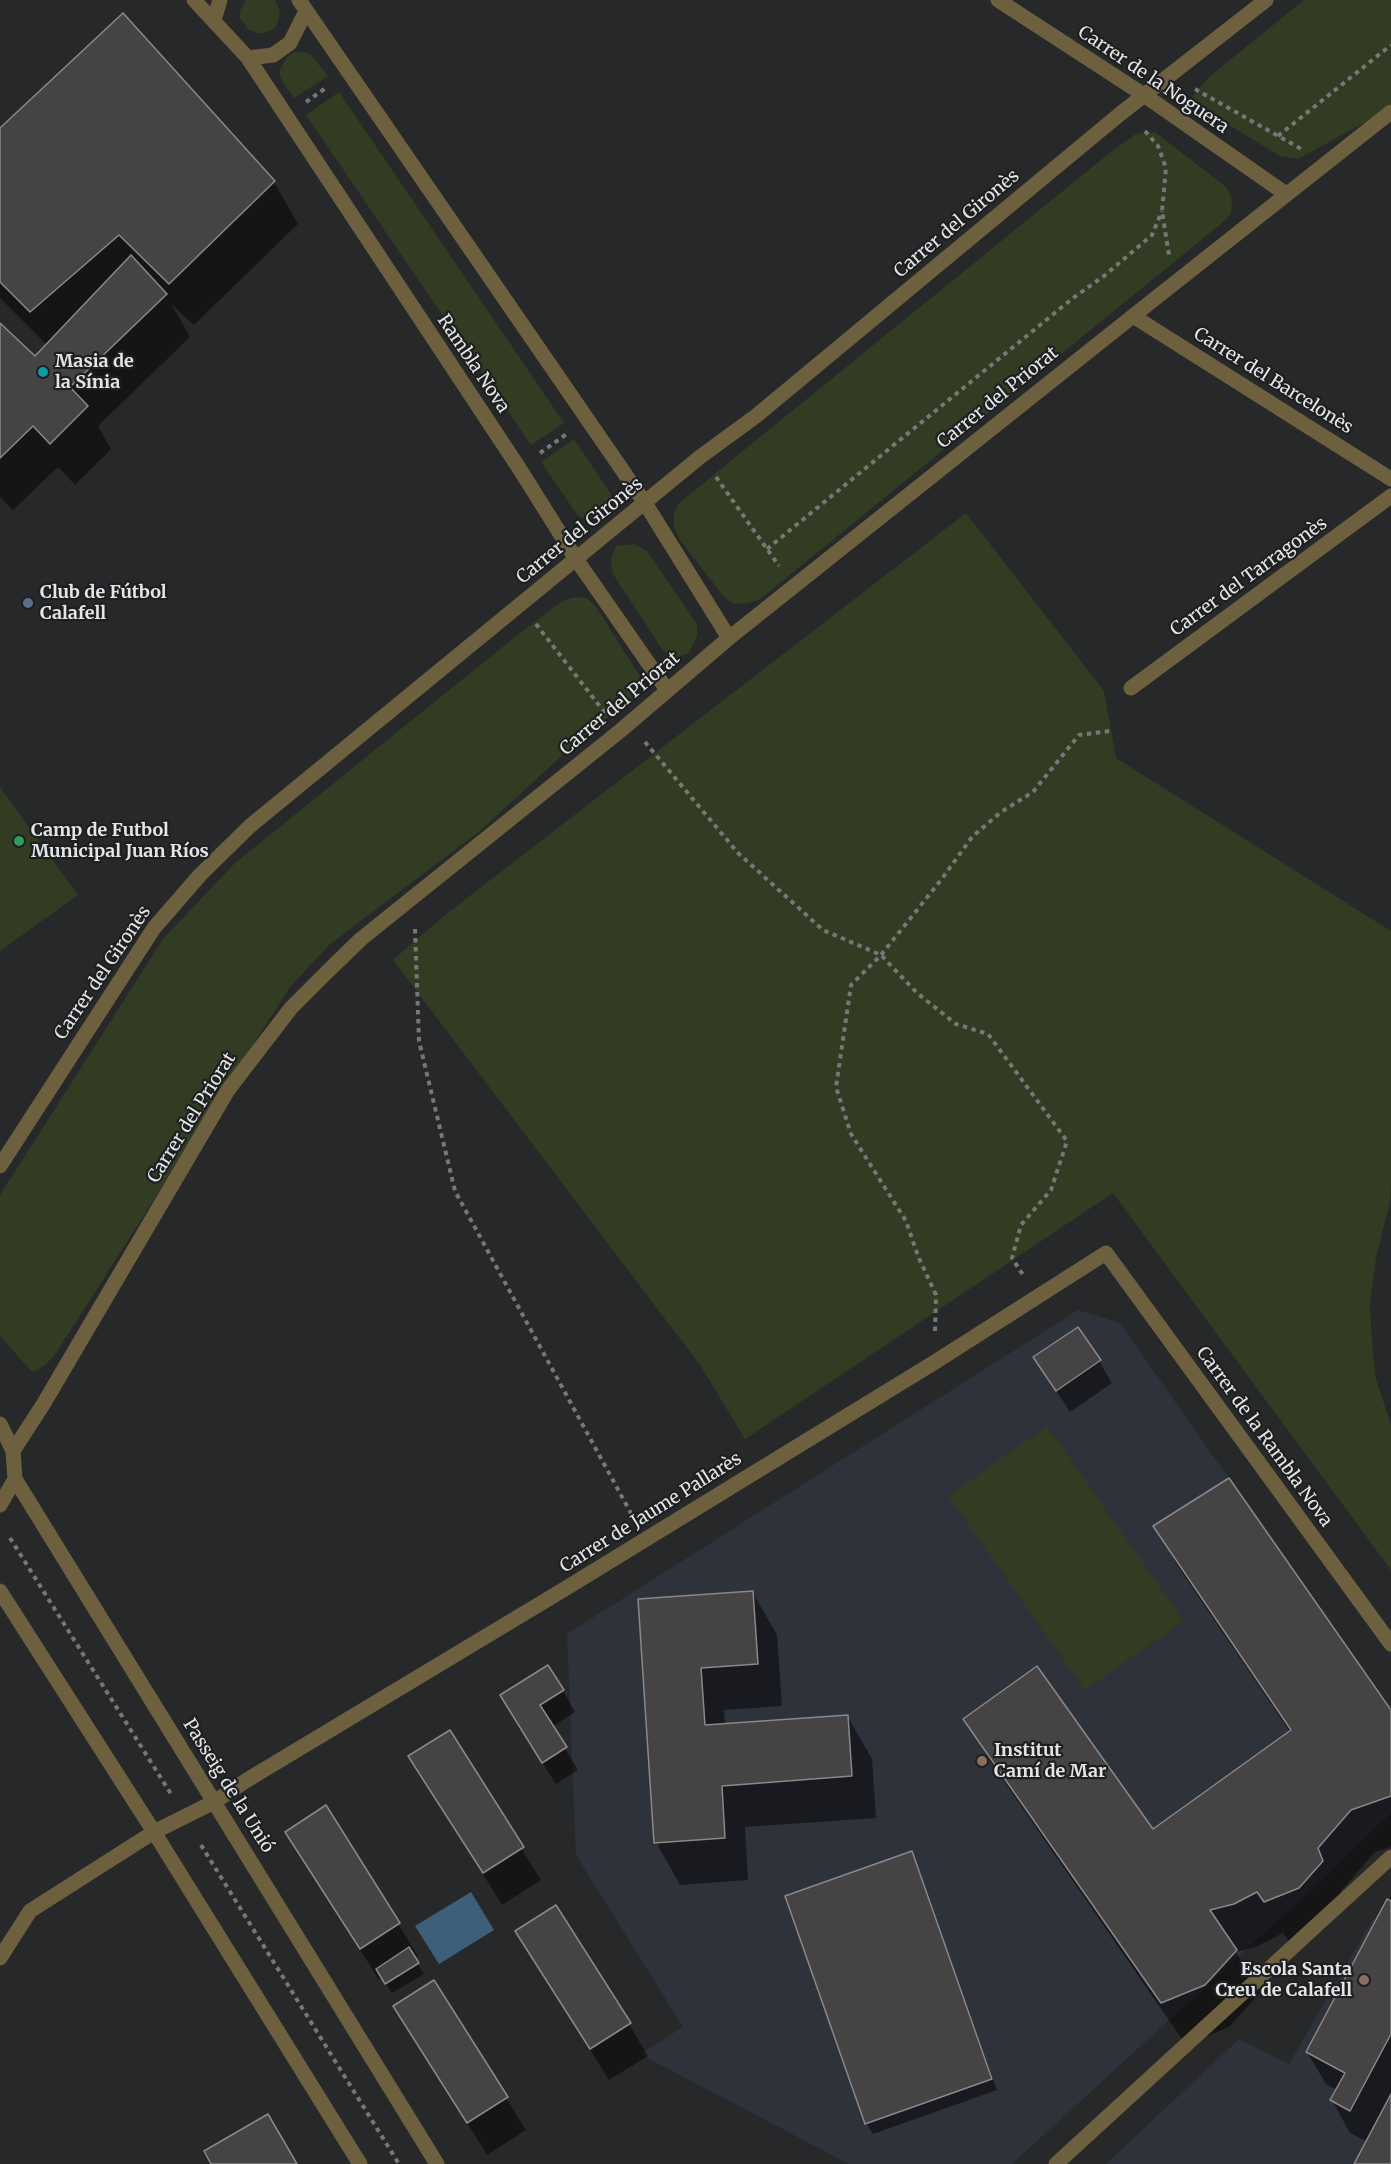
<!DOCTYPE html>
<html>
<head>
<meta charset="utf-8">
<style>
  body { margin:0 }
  canvas { display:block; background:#27282a }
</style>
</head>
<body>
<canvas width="1391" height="2164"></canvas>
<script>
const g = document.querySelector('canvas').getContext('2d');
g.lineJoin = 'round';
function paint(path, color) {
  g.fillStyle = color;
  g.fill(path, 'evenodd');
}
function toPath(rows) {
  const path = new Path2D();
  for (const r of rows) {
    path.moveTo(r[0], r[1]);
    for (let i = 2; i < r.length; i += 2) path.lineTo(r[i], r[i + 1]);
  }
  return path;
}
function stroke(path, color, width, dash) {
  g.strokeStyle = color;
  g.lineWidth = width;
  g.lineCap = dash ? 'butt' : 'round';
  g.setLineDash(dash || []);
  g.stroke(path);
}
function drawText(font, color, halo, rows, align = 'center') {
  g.font = font + ' Merriweather,serif';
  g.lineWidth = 4.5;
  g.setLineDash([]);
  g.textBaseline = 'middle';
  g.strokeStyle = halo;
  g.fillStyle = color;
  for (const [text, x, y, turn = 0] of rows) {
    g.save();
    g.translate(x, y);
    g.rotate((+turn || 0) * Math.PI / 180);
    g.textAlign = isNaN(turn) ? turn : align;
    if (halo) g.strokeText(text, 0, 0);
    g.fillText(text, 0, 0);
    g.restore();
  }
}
const built = toPath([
  [1078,1310,1120,1323,1391,1710,1391,1813,1325,1877,1012,2164,849,2164,640,2054,683,2027,576,1855,567,1634],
  [1391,1905,1391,2164,1106,2164,1239,2039,1289,2064,1372,1921]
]);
const green = toPath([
  [246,0,275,0,280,11,277,25,272,30,264,33,257,33,249,30,240,18,240,11],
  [1304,0,1391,0,1391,103,1373,118,1298,159,1280,156,1214,116,1192,97,1209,77],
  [296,52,304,52,311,55,328,76,294,98,284,84,280,76,280,69,288,56],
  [339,92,564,423,531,445,306,115],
  [1155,132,1226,187,1232,199,1231,214,1222,223,759,600,747,603,734,604,724,597,680,540,674,527,674,513,679,503,1112,151,1136,134],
  [574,439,611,494,612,505,610,511,598,520,591,521,578,516,541,462],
  [966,513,1104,691,1116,758,1391,931,1391,1185,1390,1201,1376,1258,1370,1306,1373,1355,1376,1379,1391,1425,1391,1570,1113,1193,745,1439,700,1365,393,960,445,915],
  [635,544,647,551,697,624,697,636,689,653,675,658,662,649,613,574,611,559,616,546],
  [585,597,595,605,641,678,638,690,631,701,622,709,594,726,481,830,329,945,290,987,54,1356,44,1366,32,1372,0,1336,0,1195,163,939,235,863,515,637,562,601,572,598],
  [0,787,78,895,0,951],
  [1047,1426,1184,1621,1085,1690,948,1496]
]);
const water = toPath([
  [471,1892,494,1930,439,1964,415,1926]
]);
const shadow = toPath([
  [0,130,274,182,298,224,194,325,172,305,190,337,98,426,111,449,75,485,58,467,13,510,0,497,0,325,35,358,47,345,0,298],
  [1035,1358,1099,1361,1112,1383,1070,1412],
  [1155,1526,1391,1713,1391,1847,1375,1852,1341,1891,1347,1904,1323,1930,1290,1943,1283,1933,1258,1946,1236,1952,1260,1993,1229,2027,1186,2045,990,1761,965,1719,1152,1832,1290,1732,1179,1568],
  [753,1593,777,1635,782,1706,724,1710,725,1725,848,1717,872,1759,876,1818,745,1827,748,1880,680,1885,656,1842,640,1600],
  [563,1691,575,1712,552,1727,578,1770,556,1784,514,1718],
  [449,1733,541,1880,502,1905,410,1757],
  [326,1807,418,1956,414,1958,424,1974,392,1993,382,1978,379,1980,287,1832],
  [911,1853,917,1863,997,2090,873,2134,867,2124,787,1897],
  [1391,1903,1391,2164,1356,2164,1368,2142,1350,2133,1332,2100,1337,2090,1326,2084,1307,2052],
  [517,1932,629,2024,648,2056,609,2080],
  [433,1982,526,2130,487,2155,395,2006]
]);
const building = toPath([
  [123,13,275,181,169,284,119,235,30,312,0,282,0,128,123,13],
  [131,255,167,294,70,387,88,406,50,444,33,426,0,458,0,323,35,356,131,255],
  [1078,1327,1101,1360,1056,1391,1033,1357,1078,1327],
  [1229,1478,1391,1710,1391,1796,1351,1810,1318,1848,1323,1861,1299,1888,1264,1902,1257,1892,1234,1904,1210,1910,1237,1950,1205,1985,1161,2003,963,1719,1037,1666,1153,1829,1291,1730,1153,1526,1229,1478],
  [753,1591,758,1664,701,1668,705,1725,848,1715,852,1776,722,1786,725,1838,654,1843,638,1599,753,1591],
  [548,1665,564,1690,540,1705,567,1747,542,1763,500,1695,548,1665],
  [450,1730,524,1847,483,1873,408,1756,450,1730],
  [326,1805,400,1923,360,1949,285,1832,326,1805],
  [912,1851,992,2079,865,2124,785,1896,912,1851],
  [1387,1899,1391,1901,1391,2034,1350,2111,1330,2100,1345,2073,1306,2052,1387,1899],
  [556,1905,631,2023,590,2049,515,1931,556,1905],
  [409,1947,419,1963,385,1984,376,1969,409,1947],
  [434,1980,508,2097,467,2123,393,2006,434,1980],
  [1391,2094,1391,2164,1354,2164,1391,2094],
  [268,2114,297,2164,211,2164,204,2151,268,2114]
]);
const path = toPath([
  [1195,89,1303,150],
  [306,102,327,87],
  [1145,131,1158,146,1166,168,1162,211,1169,255],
  [1278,136,1391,45],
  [540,453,568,433],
  [716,477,779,566],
  [767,549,1073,298,1104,276,1152,235,1162,211],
  [536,624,605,713],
  [645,742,738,853,823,930,881,955,917,993,956,1024,988,1034,1067,1141,1051,1190,1021,1225,1012,1258,1023,1275],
  [415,929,419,1041,455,1191,633,1517],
  [935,1331,936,1295,918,1256,906,1221,851,1134,836,1087,851,985,881,955,941,880,972,837,1001,812,1033,792,1079,735,1110,731],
  [10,1538,171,1794],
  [201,1845,399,2164]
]);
const minor = toPath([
  [194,0,248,58,519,468,576,559,667,690],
  [299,0,645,503,729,638],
  [998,0,1144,95,1286,194],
  [214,20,220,0],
  [248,58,273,55,290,43,306,11],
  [1133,316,1391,479],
  [1131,688,1391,496],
  [0,1166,154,928,200,875,250,826,700,457,756,416,1120,114,1266,0],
  [0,1424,13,1451,15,1479,437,2164],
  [13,1451,44,1403,228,1090,291,1008,326,973,361,939,620,731,729,638,1133,316,1391,112],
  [0,1505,15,1479],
  [0,1591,154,1832,360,2164],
  [0,1958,30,1911,154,1832,214,1802,247,1780,563,1590,935,1362,1106,1253,1391,1644],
  [1056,2164,1391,1857]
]);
const markers = [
  [43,372,6,"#0f9aa8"],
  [28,603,6,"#5c6f8a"],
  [19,841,6,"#2e9e5b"],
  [982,1761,6,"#8d6e63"],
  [1364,1980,6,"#8d6e63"]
];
const streetNames = [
  ["Carrer de la Noguera",1153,80,34],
  ["Carrer del Gironès",957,224,-40],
  ["Rambla Nova",473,364,56],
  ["Carrer del Barcelonès",1273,381,32],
  ["Carrer del Priorat",998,398,-39],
  ["Carrer del Gironès",580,531,-39],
  ["Carrer del Tarragonès",1249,577,-36],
  ["Carrer del Priorat",620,704,-40],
  ["Carrer del Gironès",103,973,-56],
  ["Carrer del Priorat",192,1118,-58],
  ["Carrer de la Rambla Nova",1264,1437,54],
  ["Carrer de Jaume Pallarès",651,1513,-32],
  ["Passeig de la Unió",228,1786,58]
];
const poiNames = [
  ["Masia de",55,362],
  ["la Sínia",55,383],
  ["Club de Fútbol",40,593],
  ["Calafell",40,614],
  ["Camp de Futbol",31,831],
  ["Municipal Juan Ríos",31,852],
  ["Institut",994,1751],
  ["Camí de Mar",994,1772],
  ["Escola Santa",1352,1970,"right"],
  ["Creu de Calafell",1352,1991,"right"]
];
paint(built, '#2e323a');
paint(green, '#313c22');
paint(water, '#3d5f79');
paint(shadow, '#0007');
paint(building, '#454344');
stroke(building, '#8a888a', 1.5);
stroke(path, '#767778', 4, [4.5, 4.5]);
stroke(minor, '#6c603e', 15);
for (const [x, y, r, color] of markers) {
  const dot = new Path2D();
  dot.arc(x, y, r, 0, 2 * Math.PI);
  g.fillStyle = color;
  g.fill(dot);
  stroke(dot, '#1e1f21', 2);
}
drawText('18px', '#e4e5e6', '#1e1f21', streetNames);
drawText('bold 18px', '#e4e5e6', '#1e1f21', poiNames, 'left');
</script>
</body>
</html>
